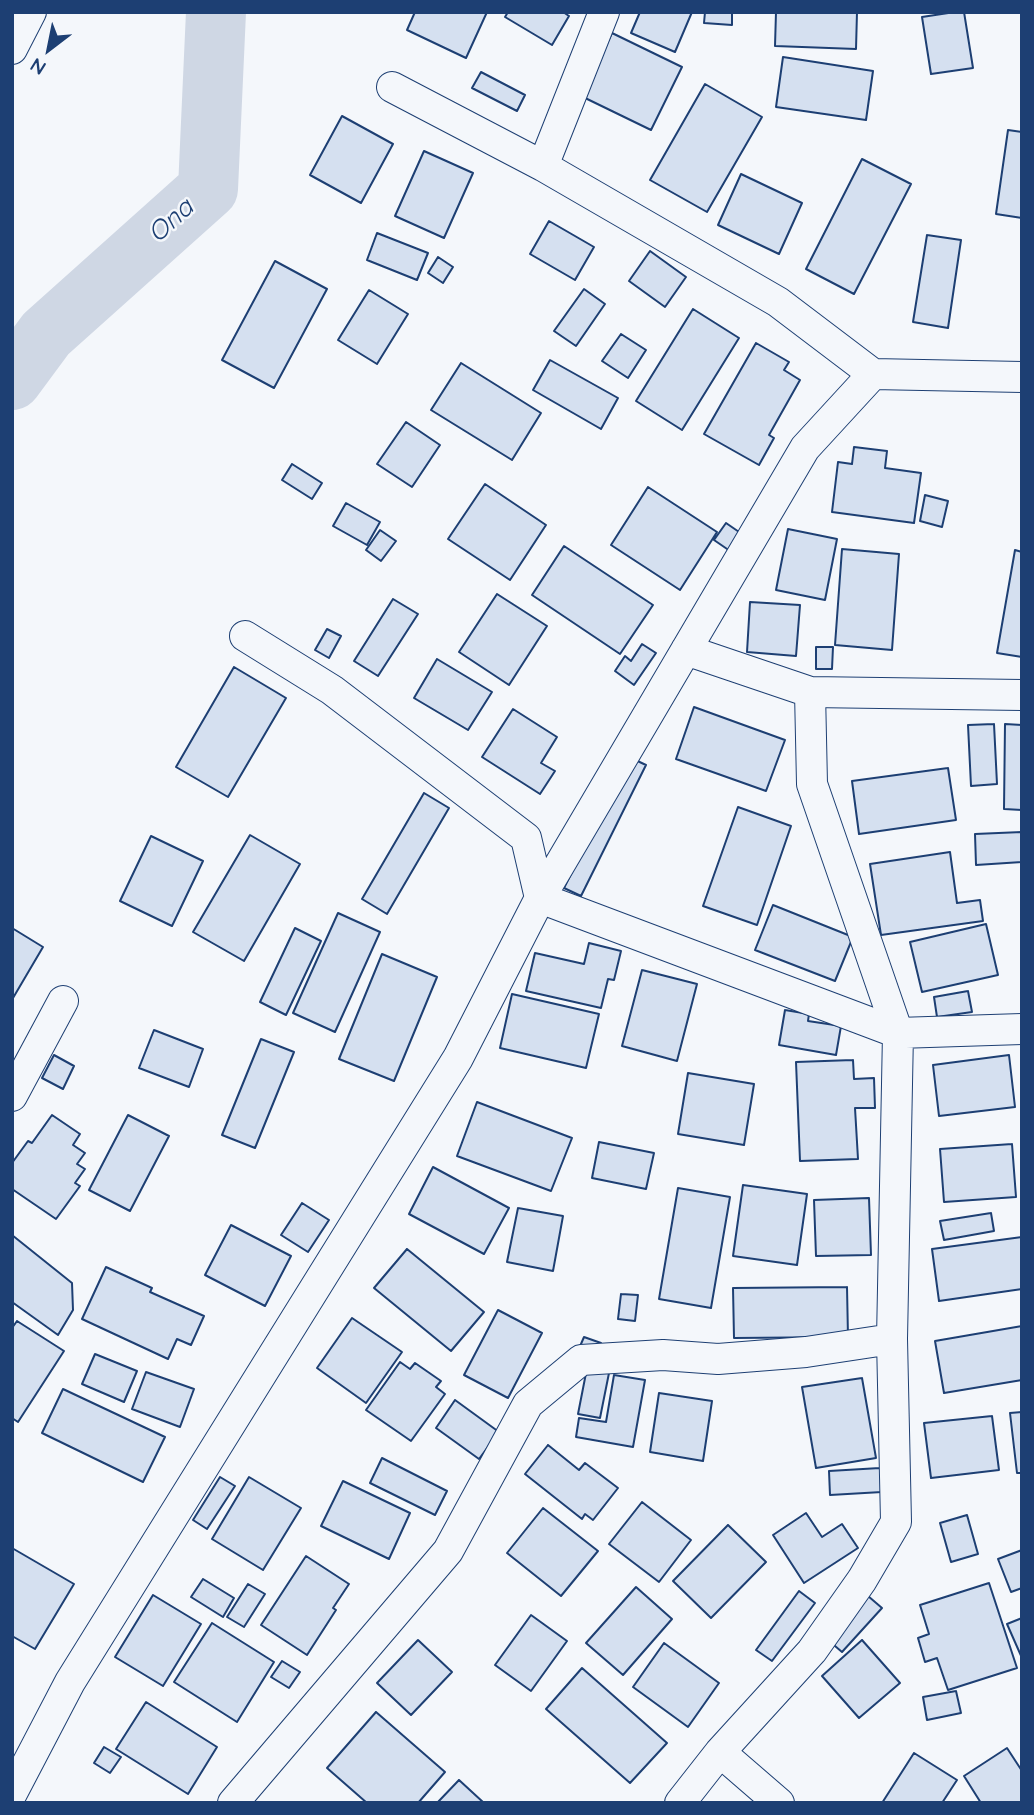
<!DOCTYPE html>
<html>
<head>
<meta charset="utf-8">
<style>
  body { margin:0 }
  #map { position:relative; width:1034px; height:1815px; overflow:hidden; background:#f4f7fb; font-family:Quicksand,sans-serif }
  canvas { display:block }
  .frame { position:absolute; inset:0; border:14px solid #1d3f73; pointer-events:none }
  .north { position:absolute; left:14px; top:14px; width:70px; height:70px; -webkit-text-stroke:5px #f4f7fb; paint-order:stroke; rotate:212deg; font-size:19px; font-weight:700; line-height:28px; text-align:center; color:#1d3f73 }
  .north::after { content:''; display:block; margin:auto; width:24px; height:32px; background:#1d3f73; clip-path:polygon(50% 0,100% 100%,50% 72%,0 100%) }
</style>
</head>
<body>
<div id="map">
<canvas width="1034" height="1815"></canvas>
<div class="frame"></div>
<div class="north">N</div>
</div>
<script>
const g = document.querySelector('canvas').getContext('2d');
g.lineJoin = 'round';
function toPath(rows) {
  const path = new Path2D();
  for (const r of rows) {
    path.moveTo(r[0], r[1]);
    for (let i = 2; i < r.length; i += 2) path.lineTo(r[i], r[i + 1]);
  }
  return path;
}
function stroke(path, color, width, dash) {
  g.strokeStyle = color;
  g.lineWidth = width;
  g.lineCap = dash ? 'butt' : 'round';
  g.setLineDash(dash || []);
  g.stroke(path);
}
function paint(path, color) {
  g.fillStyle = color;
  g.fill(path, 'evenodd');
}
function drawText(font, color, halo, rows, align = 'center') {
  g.font = font + ' Quicksand,sans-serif';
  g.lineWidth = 5;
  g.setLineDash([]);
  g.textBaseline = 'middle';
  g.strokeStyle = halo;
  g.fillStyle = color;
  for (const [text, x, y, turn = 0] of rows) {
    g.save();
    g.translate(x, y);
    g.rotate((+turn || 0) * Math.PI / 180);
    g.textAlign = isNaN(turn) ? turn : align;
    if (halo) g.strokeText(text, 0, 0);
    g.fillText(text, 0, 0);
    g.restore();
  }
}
const river = toPath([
  [12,380,46,334,208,189,216,12]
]);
const building = toPath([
  [415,12,487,12,466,58,407,30,415,12],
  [508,12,563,12,569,16,552,45,505,17,508,12],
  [640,12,692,12,675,52,631,33,640,12],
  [705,12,732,12,732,25,704,23,705,12],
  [776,12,857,12,856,49,775,46,776,12],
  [955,12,964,12,973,68,931,74,922,17,955,12],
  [612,33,682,67,651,130,581,96,612,33],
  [783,57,873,71,866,120,776,107,783,57],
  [481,72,525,95,517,111,472,88,481,72],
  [705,84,762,117,707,212,650,180,705,84],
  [342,116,393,144,361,203,310,175,342,116],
  [1008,130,1022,132,1022,218,996,214,1008,130],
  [424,151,473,173,444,238,395,216,424,151],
  [862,159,911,184,854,294,806,269,862,159],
  [741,174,802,203,779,254,718,225,741,174],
  [549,221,594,247,575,280,530,254,549,221],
  [377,233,428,253,417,280,367,260,377,233],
  [927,235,961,240,948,328,913,322,927,235],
  [650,251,686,277,665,307,629,281,650,251],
  [438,257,453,267,443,283,428,273,438,257],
  [275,261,327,289,274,388,222,360,275,261],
  [584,289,605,304,576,346,554,331,584,289],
  [369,290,408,314,377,364,338,340,369,290],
  [693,309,739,338,682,430,636,401,693,309],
  [621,334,646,350,628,378,602,361,621,334],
  [756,343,789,362,784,370,800,380,769,435,774,438,759,465,704,434,756,343],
  [550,360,618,398,601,429,533,390,550,360],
  [461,363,541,413,512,460,431,410,461,363],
  [406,422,440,445,412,487,377,464,406,422],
  [854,447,887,451,885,468,921,473,914,523,832,512,838,462,852,464,854,447],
  [292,464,322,483,312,499,282,480,292,464],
  [485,484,546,525,510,580,448,539,485,484],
  [648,487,717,532,680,590,611,545,648,487],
  [925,495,948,501,942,527,920,521,925,495],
  [346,503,380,522,367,545,333,526,346,503],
  [726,523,742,534,730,551,714,540,726,523],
  [788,529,837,539,825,600,776,590,788,529],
  [380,530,396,541,381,561,366,550,380,530],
  [564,546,653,605,620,654,532,595,564,546],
  [842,549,899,554,892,650,835,645,842,549],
  [1015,550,1022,552,1022,657,997,653,1015,550],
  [497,594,547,626,509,685,459,652,497,594],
  [393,599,418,614,378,676,354,661,393,599],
  [750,602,800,605,796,656,747,652,750,602],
  [327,629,341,636,329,658,315,650,327,629],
  [642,644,656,653,634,685,615,671,625,656,631,661,642,644],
  [816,647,833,647,832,669,816,669,816,647],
  [437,659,492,692,468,730,414,698,437,659],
  [234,667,286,698,228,797,176,767,234,667],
  [694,707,785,740,766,791,676,759,694,707],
  [513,709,557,737,541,763,555,771,540,794,482,757,513,709],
  [994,724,997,784,971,786,968,725,994,724],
  [1005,724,1022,725,1022,810,1004,809,1005,724],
  [629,757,646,765,581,896,564,888,629,757],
  [948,768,956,820,859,834,852,781,948,768],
  [424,793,449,808,387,914,362,899,424,793],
  [738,807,791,826,757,925,703,906,738,807],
  [1022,832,1022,862,976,865,975,834,1022,832],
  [250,835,300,864,244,961,193,932,250,835],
  [151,836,203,861,172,926,120,901,151,836],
  [950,852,957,903,980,900,983,921,881,935,870,864,950,852],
  [773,905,853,937,835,981,755,950,773,905],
  [338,913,380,932,335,1032,293,1013,338,913],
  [986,924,998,975,922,992,910,942,986,924],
  [12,928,43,947,13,998,12,998,12,928],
  [295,928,321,941,286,1015,260,1002,295,928],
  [589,943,621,951,614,980,608,979,601,1008,526,991,535,953,584,964,589,943],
  [382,954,437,977,394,1081,339,1059,382,954],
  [642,970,697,984,677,1061,622,1046,642,970],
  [968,991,972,1012,937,1017,934,997,968,991],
  [512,994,599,1014,586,1068,500,1048,512,994],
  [785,1010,809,1014,808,1021,841,1026,836,1055,779,1045,785,1010],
  [154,1030,203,1049,189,1087,139,1068,154,1030],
  [261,1039,294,1052,255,1148,222,1135,261,1039],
  [54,1055,74,1066,63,1089,42,1078,54,1055],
  [1009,1055,1015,1107,939,1116,933,1065,1009,1055],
  [853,1060,854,1079,874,1078,875,1108,855,1108,858,1159,800,1161,796,1062,853,1060],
  [688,1073,754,1084,744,1145,678,1134,688,1073],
  [477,1102,572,1138,551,1191,457,1156,477,1102],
  [52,1115,80,1134,73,1145,85,1153,77,1164,85,1169,75,1183,80,1186,56,1219,12,1189,12,1163,28,1141,32,1143,52,1115],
  [128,1115,169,1136,130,1211,89,1190,128,1115],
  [599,1142,654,1153,646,1189,592,1178,599,1142],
  [1012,1144,1016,1197,944,1202,940,1149,1012,1144],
  [433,1167,509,1208,484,1254,409,1214,433,1167],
  [743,1185,807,1194,797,1265,733,1256,743,1185],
  [678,1188,730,1197,711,1308,659,1299,678,1188],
  [869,1198,871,1255,816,1256,814,1200,869,1198],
  [302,1203,329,1220,308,1252,281,1235,302,1203],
  [518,1208,563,1216,553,1271,507,1262,518,1208],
  [991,1213,994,1231,944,1240,940,1221,991,1213],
  [231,1225,291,1256,265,1306,205,1275,231,1225],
  [12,1235,72,1283,73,1310,58,1335,12,1302,12,1235],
  [1022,1237,1022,1289,939,1301,932,1249,1022,1237],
  [407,1249,484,1312,451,1351,374,1288,407,1249],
  [106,1267,152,1288,150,1292,204,1316,191,1345,177,1339,168,1359,82,1319,106,1267],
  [847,1287,848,1337,734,1338,733,1288,847,1287],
  [621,1294,638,1295,635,1321,618,1319,621,1294],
  [498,1310,542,1333,508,1398,464,1375,498,1310],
  [352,1318,402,1352,366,1403,317,1368,352,1318],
  [17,1321,64,1351,18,1422,12,1418,12,1328,17,1321],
  [1022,1326,1022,1380,944,1393,935,1341,1022,1326],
  [584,1337,601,1343,595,1358,578,1351,584,1337],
  [95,1354,137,1371,124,1402,82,1384,95,1354],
  [400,1362,410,1369,415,1363,441,1381,436,1387,445,1394,411,1441,366,1410,400,1362],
  [587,1368,609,1373,600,1418,578,1414,587,1368],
  [146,1372,194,1389,180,1427,132,1409,146,1372],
  [614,1375,645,1380,633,1447,576,1437,579,1418,606,1422,614,1375],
  [862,1378,876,1458,816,1468,802,1387,862,1378],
  [63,1389,165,1437,143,1482,42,1433,63,1389],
  [659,1393,712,1401,703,1461,650,1452,659,1393],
  [455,1400,499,1432,479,1459,436,1428,455,1400],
  [1022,1412,1022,1473,1017,1473,1010,1413,1022,1412],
  [992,1416,999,1470,931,1478,924,1423,992,1416],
  [548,1445,579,1470,585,1463,618,1488,593,1520,585,1514,582,1519,525,1474,548,1445],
  [382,1458,447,1491,435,1515,370,1483,382,1458],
  [880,1468,882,1492,830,1495,829,1471,880,1468],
  [220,1477,235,1486,207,1529,193,1520,220,1477],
  [249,1477,301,1508,263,1570,212,1539,249,1477],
  [343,1481,410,1513,389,1559,321,1526,343,1481],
  [642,1502,691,1540,659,1582,609,1544,642,1502],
  [543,1508,598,1551,561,1596,507,1553,543,1508],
  [806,1513,822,1537,842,1524,858,1548,804,1583,773,1535,806,1513],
  [967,1515,978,1554,951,1562,940,1523,967,1515],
  [728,1525,766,1562,711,1618,673,1581,728,1525],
  [12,1548,74,1584,35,1649,12,1636,12,1548],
  [1022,1550,1022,1588,1011,1592,998,1559,1022,1550],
  [306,1556,349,1584,333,1608,336,1610,307,1655,261,1625,306,1556],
  [203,1579,234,1598,223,1617,191,1597,203,1579],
  [989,1583,1017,1668,948,1690,937,1658,925,1662,918,1638,929,1634,920,1605,989,1583],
  [248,1584,265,1594,244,1627,227,1617,248,1584],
  [636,1587,672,1619,623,1675,586,1643,636,1587],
  [799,1591,815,1603,772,1661,756,1650,799,1591],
  [153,1595,201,1624,163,1686,115,1657,153,1595],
  [868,1596,882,1608,842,1652,828,1640,868,1596],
  [531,1615,567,1641,531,1691,495,1665,531,1615],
  [1022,1618,1022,1658,1007,1624,1022,1618],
  [212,1623,274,1662,237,1722,174,1682,212,1623],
  [418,1640,452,1672,411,1715,377,1683,418,1640],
  [862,1640,900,1683,859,1718,822,1676,862,1640],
  [664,1643,719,1683,688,1727,633,1687,664,1643],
  [282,1661,300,1672,289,1688,271,1677,282,1661],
  [582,1668,667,1743,630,1783,546,1709,582,1668],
  [956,1691,961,1713,927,1720,923,1697,956,1691],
  [146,1702,217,1747,188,1794,116,1749,146,1702],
  [376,1712,445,1772,418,1803,367,1803,327,1768,376,1712],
  [104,1747,121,1757,110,1773,94,1763,104,1747],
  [1007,1748,1022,1771,1022,1803,981,1803,964,1776,1007,1748],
  [914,1753,957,1780,942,1803,882,1803,914,1753],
  [459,1780,484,1803,437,1803,459,1780]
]);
const minor = toPath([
  [604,12,543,166,778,302,873,374,1022,377],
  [12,49,31,12],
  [392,87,543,166],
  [245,636,332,690,526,838,540,898,898,1033,1022,1029],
  [686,650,810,692,1022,695],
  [12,1096,63,1001],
  [720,1752,779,1803],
  [12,1793,70,1682,458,1058,540,898,805,448,873,374],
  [233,1803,448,1551,528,1404,581,1360,663,1355,718,1359,806,1352,892,1339],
  [680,1803,720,1752,812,1651,862,1580,896,1522,892,1339,898,1033,812,784,810,692]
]);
const waterNames = [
  ["Ona",171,221,-42]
];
stroke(river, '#cfd7e4', 60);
paint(building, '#d5e0f0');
stroke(building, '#1d3f73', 2);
stroke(minor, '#1d3f73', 32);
stroke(minor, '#f4f7fb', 30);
drawText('italic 26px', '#1d3f73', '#f4f7fb', waterNames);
</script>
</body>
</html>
